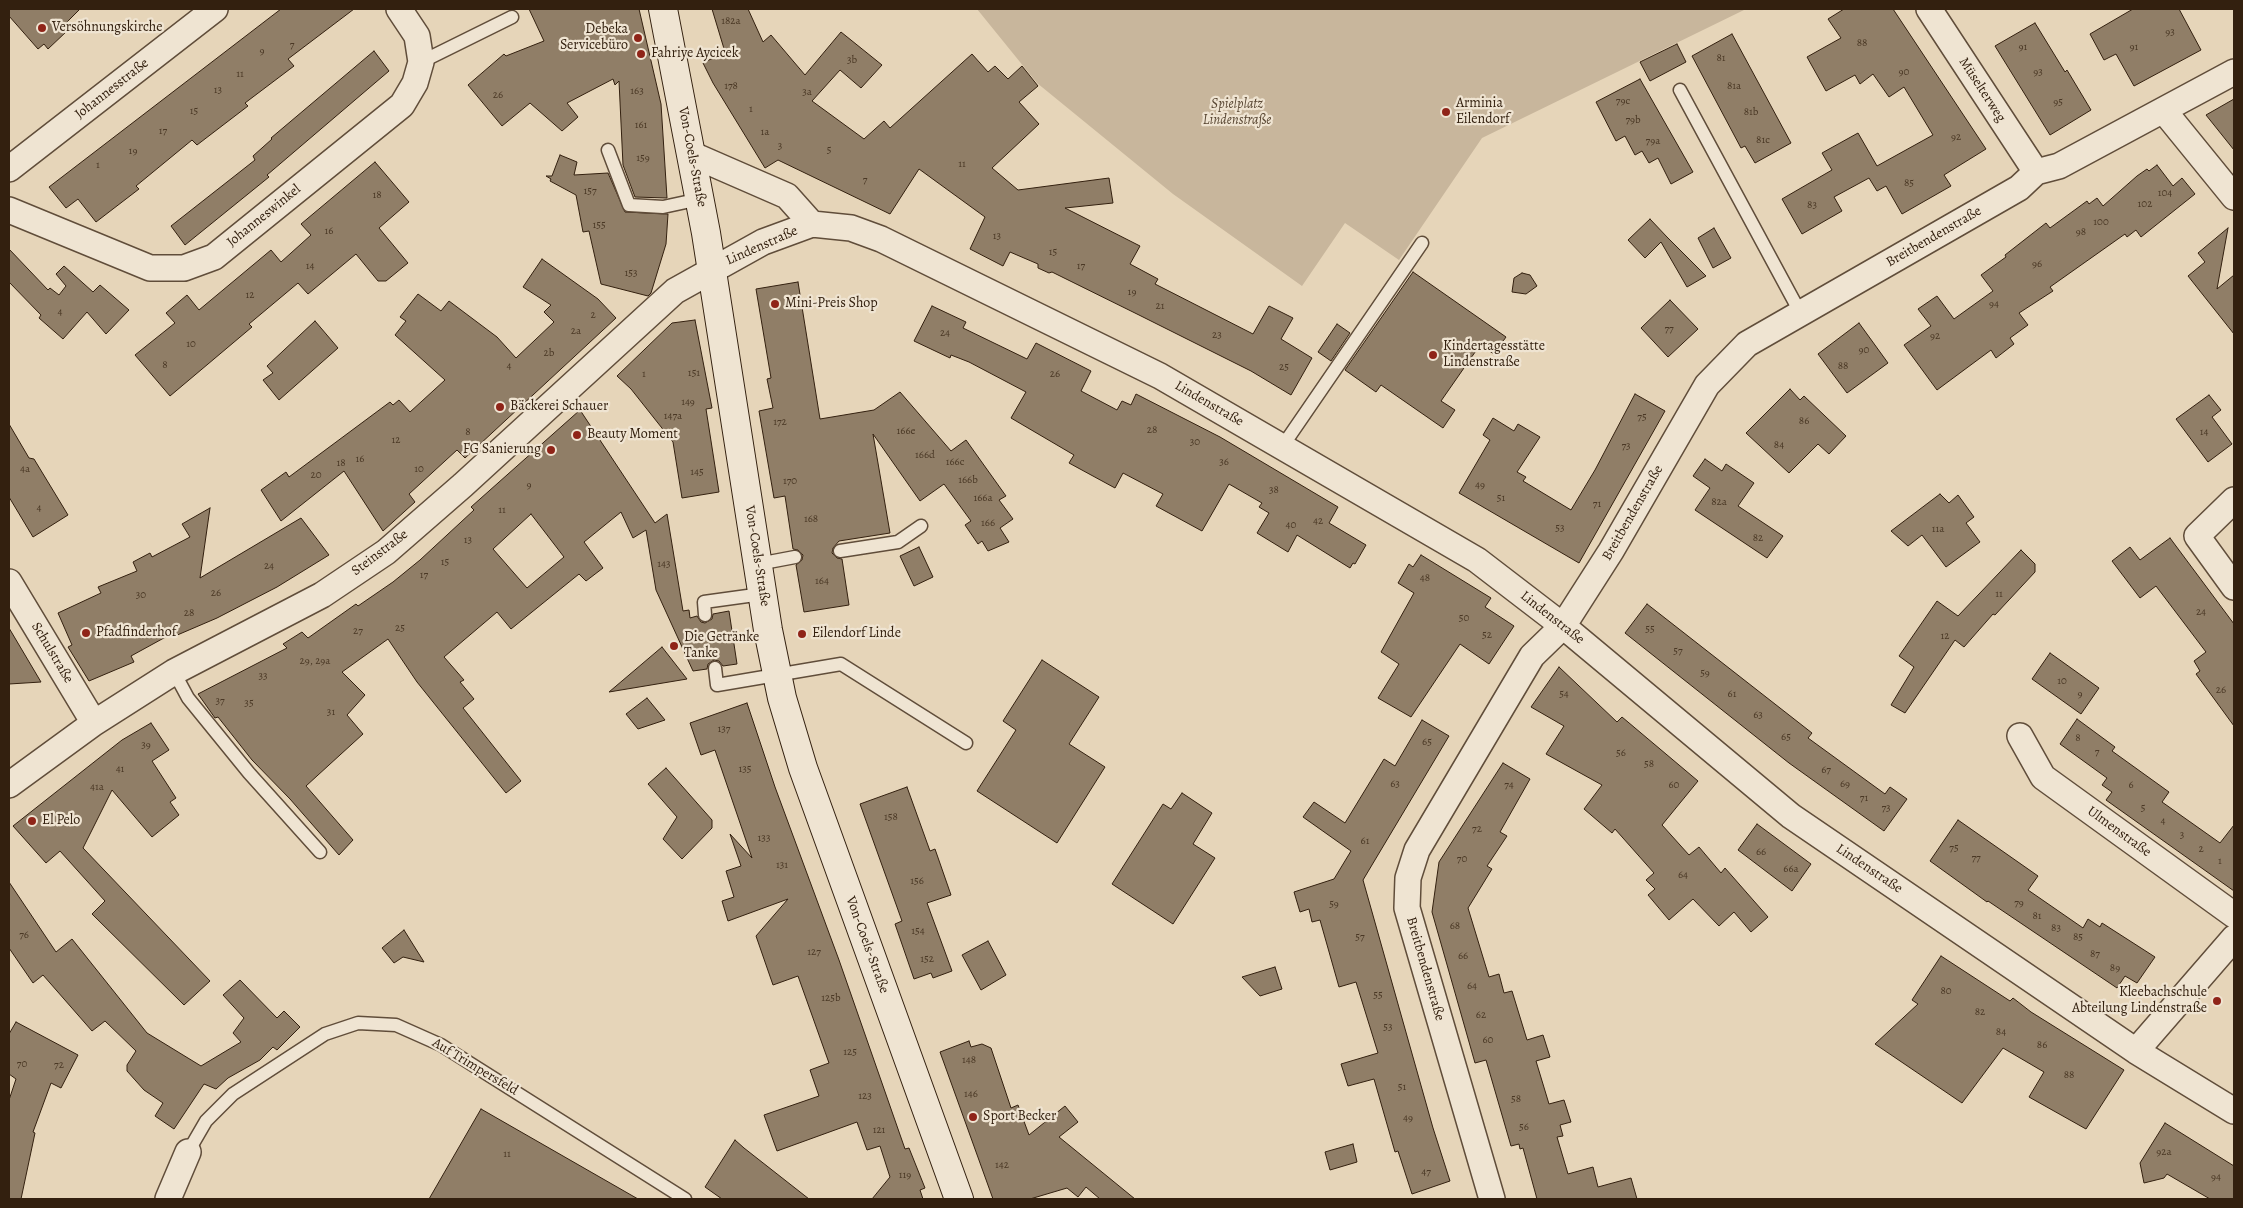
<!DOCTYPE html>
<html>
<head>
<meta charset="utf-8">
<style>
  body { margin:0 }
  #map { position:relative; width:2243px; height:1208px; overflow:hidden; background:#e6d5b9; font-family:Alegreya,serif }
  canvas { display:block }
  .frame { position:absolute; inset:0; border:10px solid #33200f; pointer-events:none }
</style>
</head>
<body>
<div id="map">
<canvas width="2243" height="1208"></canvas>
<div class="frame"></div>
</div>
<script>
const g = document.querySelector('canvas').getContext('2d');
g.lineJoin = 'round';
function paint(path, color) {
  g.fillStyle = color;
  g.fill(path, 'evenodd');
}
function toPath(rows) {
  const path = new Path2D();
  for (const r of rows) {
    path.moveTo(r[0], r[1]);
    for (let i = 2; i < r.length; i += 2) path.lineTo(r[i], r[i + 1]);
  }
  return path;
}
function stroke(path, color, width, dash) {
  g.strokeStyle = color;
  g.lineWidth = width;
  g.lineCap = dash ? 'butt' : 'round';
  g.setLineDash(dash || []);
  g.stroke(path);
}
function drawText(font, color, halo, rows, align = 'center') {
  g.font = font + ' Alegreya,serif';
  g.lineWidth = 4.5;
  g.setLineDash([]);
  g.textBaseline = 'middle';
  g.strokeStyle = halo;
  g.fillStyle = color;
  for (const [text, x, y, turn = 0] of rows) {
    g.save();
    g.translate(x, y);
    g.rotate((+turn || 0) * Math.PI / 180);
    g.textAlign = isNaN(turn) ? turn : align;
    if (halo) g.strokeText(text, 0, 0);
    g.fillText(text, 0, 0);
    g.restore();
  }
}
const green = toPath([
  [977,9,1744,9,1744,10,1482,138,1399,260,1345,223,1302,286,1173,194,1037,83]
]);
const building = toPath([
  [9,9,80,9,63,26,67,31,48,49,44,44,38,49,9,16,9,9],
  [281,9,354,9,288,59,294,66,245,103,248,106,197,145,192,140,136,186,139,189,96,222,78,199,66,208,49,187,281,9],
  [529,9,639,9,661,104,667,198,635,197,623,165,619,81,615,85,613,79,567,103,578,117,562,131,530,103,502,126,468,85,504,54,506,56,544,41,529,9],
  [712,9,748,9,763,42,771,35,805,75,841,32,882,65,861,88,840,70,812,101,864,139,884,121,890,128,972,54,988,72,995,66,1008,79,1022,66,1038,86,1019,102,1039,124,992,168,1018,190,1109,178,1113,203,1065,208,1140,246,1130,264,1158,279,1155,284,1253,334,1269,306,1293,318,1281,339,1312,358,1291,395,1251,371,1139,315,1052,272,1049,273,1038,268,1038,264,1010,252,1003,266,970,249,985,217,919,169,890,214,778,160,765,168,713,83,703,63,725,52,712,9],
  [1844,9,1893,9,1986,149,1944,175,1951,186,1902,214,1886,186,1877,191,1869,178,1834,197,1842,211,1802,234,1782,199,1832,170,1822,153,1858,133,1877,166,1933,135,1904,87,1889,97,1873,74,1860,84,1855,75,1826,91,1807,57,1841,38,1828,19,1844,9],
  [2133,9,2179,9,2201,50,2134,86,2116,54,2104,60,2090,34,2133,9],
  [2035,23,2065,72,2067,70,2091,110,2050,135,1995,46,2035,23],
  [1732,34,1791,143,1755,163,1745,146,1741,148,1692,56,1732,34],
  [1677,44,1686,62,1650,81,1640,62,1677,44],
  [374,51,389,71,267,175,269,177,185,245,171,226,255,160,253,156,272,139,271,138,374,51],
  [1640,79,1693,172,1671,184,1658,158,1649,163,1642,151,1635,155,1625,136,1616,141,1596,102,1640,79],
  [2234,99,2234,150,2206,115,2234,99],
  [560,155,577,162,574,175,608,173,625,212,668,214,666,244,651,293,648,296,601,284,589,231,583,232,576,195,550,181,551,179,546,176,552,176,560,155],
  [375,162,409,202,379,228,408,263,386,281,378,281,356,254,308,294,298,283,249,324,252,327,170,396,135,355,175,323,166,313,187,295,199,310,271,250,281,262,311,235,301,224,375,162],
  [2157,165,2173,186,2182,178,2195,194,2141,237,2136,230,2127,237,2125,234,2050,287,2053,291,2019,313,2028,325,2010,338,2014,344,1996,358,1991,350,1937,390,1904,345,1931,326,1918,309,1937,296,1954,319,1993,291,1981,275,2006,257,2005,255,2046,223,2050,228,2087,201,2089,204,2097,198,2103,206,2137,176,2147,169,2149,171,2157,165],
  [1650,219,1667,237,1706,276,1687,287,1661,242,1645,258,1628,240,1650,219],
  [1714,228,1731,258,1713,268,1698,238,1714,228],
  [2228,228,2217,289,2234,275,2234,334,2188,276,2205,262,2198,253,2228,228],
  [9,249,48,290,50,288,59,295,66,286,56,274,64,266,93,292,100,285,129,310,106,334,87,312,63,339,39,318,41,315,9,282,9,249],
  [542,259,598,299,616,318,465,458,457,450,409,494,415,502,383,531,344,471,281,521,261,490,286,472,289,477,390,402,393,405,399,400,410,412,445,380,395,335,406,321,400,317,418,294,441,311,449,301,497,337,516,358,554,322,544,312,551,305,523,287,542,259],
  [1413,272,1506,337,1494,354,1480,345,1441,401,1455,410,1443,428,1381,385,1376,392,1345,370,1413,272],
  [1522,273,1530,275,1537,286,1526,294,1512,292,1514,278,1522,273],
  [798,282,820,419,874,410,900,392,951,451,966,440,1006,496,999,500,1013,519,1000,528,1009,542,988,551,982,541,978,544,965,525,971,521,944,484,920,501,873,434,890,533,839,541,833,548,832,553,837,558,842,559,849,605,804,612,796,565,802,560,803,555,798,550,793,549,785,496,774,498,759,411,773,408,767,379,771,378,756,289,798,282],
  [1670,300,1698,329,1668,357,1641,328,1670,300],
  [932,306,966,322,963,328,1027,359,1036,343,1091,371,1081,391,1117,410,1122,401,1131,405,1136,394,1220,437,1338,507,1329,523,1366,545,1355,564,1353,563,1350,568,1297,535,1288,552,1257,533,1269,513,1259,507,1262,503,1229,484,1202,531,1156,506,1163,494,1123,473,1115,488,1069,463,1074,455,1011,418,1026,392,969,362,951,355,950,358,914,341,932,306],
  [695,320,712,408,706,409,719,492,682,498,673,442,631,389,617,376,672,323,695,320],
  [315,321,338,348,279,400,263,380,273,373,267,366,315,321],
  [1859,323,1888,363,1847,393,1818,354,1859,323],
  [1337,324,1350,333,1331,361,1318,352,1337,324],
  [1790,389,1800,400,1804,396,1846,436,1829,454,1818,444,1789,473,1746,433,1790,389],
  [1635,394,1665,411,1579,563,1459,493,1490,440,1483,435,1493,418,1514,431,1518,424,1540,437,1517,472,1526,477,1523,481,1571,510,1595,470,1635,394],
  [2209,395,2221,410,2212,417,2232,444,2208,462,2176,419,2209,395],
  [580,410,655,523,667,514,683,611,689,610,690,618,697,616,701,622,705,623,712,619,713,614,729,611,737,664,723,666,719,661,714,660,708,664,707,669,693,671,656,590,646,530,633,538,621,512,584,542,603,568,586,581,579,574,511,629,497,612,444,657,464,680,460,682,474,699,463,708,521,781,506,793,417,682,388,639,342,672,365,695,347,715,363,734,306,786,353,840,339,855,290,799,252,760,218,717,215,718,198,694,287,648,283,644,302,632,308,638,356,604,358,606,393,582,420,560,474,510,471,507,580,410],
  [531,514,564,557,527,588,493,549,531,514],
  [9,424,29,458,34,459,68,515,33,537,9,497,9,424],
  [1705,459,1722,471,1726,464,1754,483,1738,506,1783,536,1767,558,1695,510,1710,488,1693,476,1705,459],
  [1940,494,1949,503,1958,495,1974,517,1966,523,1980,542,1946,567,1922,535,1908,546,1891,531,1940,494],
  [210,508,200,578,301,518,329,555,277,587,217,618,175,636,173,633,131,656,134,662,89,681,68,647,72,645,58,613,101,593,98,587,137,571,133,562,150,553,152,557,190,537,182,524,210,508],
  [2170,538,2234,624,2234,726,2196,674,2200,671,2194,661,2206,652,2156,586,2140,598,2112,561,2130,547,2140,560,2170,538],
  [919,547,933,577,914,586,900,556,919,547],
  [2021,550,2035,564,2035,572,1995,615,1993,614,1964,647,1955,640,1905,713,1891,705,1914,667,1899,656,1937,601,1958,616,2021,550],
  [1421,555,1491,598,1485,607,1514,626,1489,664,1460,644,1411,717,1378,698,1399,664,1381,652,1414,593,1398,583,1409,564,1413,567,1421,555],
  [1647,604,1812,733,1808,738,1885,794,1890,787,1907,799,1884,831,1789,763,1625,633,1647,604],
  [9,628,41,682,9,684,9,628],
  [662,647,687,679,609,692,662,647],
  [2050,653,2099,688,2081,714,2032,679,2050,653],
  [1042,660,1099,697,1069,744,1105,767,1057,843,977,791,1016,730,1003,721,1042,660],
  [1559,667,1617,722,1622,717,1698,781,1662,825,1689,855,1699,847,1721,873,1725,868,1768,917,1751,932,1734,912,1719,926,1693,899,1669,920,1648,895,1655,889,1646,880,1654,873,1615,829,1612,833,1584,809,1602,785,1546,754,1564,726,1531,707,1559,667],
  [647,698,665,720,638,729,626,714,647,698],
  [747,703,775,787,839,960,905,1149,909,1148,925,1188,920,1190,923,1199,872,1199,890,1177,880,1146,867,1150,857,1122,777,1151,764,1115,819,1096,810,1070,829,1063,798,976,773,985,756,936,788,899,728,921,722,901,734,897,726,871,741,866,730,834,752,858,715,750,701,755,690,723,747,703],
  [2077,719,2115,747,2112,751,2169,792,2162,802,2220,843,2234,825,2234,891,2106,800,2112,792,2102,785,2107,778,2060,744,2077,719],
  [1422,720,1449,736,1363,880,1433,1128,1450,1181,1412,1194,1398,1151,1395,1152,1374,1079,1348,1086,1341,1064,1378,1053,1356,982,1339,987,1320,920,1312,922,1309,909,1300,912,1294,892,1334,879,1351,851,1303,817,1314,802,1345,823,1384,759,1395,766,1422,720],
  [151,723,169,750,152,761,176,798,170,802,179,815,152,837,112,790,83,848,210,981,184,1005,92,914,105,901,60,851,46,863,13,826,122,740,151,723],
  [1503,763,1530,779,1500,832,1507,836,1487,866,1492,869,1468,908,1489,977,1499,974,1504,993,1512,991,1527,1040,1543,1035,1550,1057,1536,1061,1549,1104,1564,1100,1571,1122,1560,1125,1563,1136,1557,1137,1568,1174,1593,1167,1598,1187,1631,1178,1637,1199,1537,1199,1523,1148,1520,1149,1519,1144,1511,1146,1486,1060,1475,1063,1432,912,1439,862,1503,763],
  [666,768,712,820,712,828,682,859,663,839,677,817,648,784,666,768],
  [907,787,930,851,935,849,951,895,927,903,952,971,933,978,931,973,914,979,895,924,902,921,860,804,907,787],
  [1182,793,1212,813,1193,844,1215,858,1173,924,1112,884,1163,804,1171,809,1182,793],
  [1958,820,2038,876,2028,890,2083,928,2088,919,2100,927,2102,923,2155,957,2137,983,2125,976,2117,988,1988,901,1987,902,1930,861,1958,820],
  [1757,824,1811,864,1792,891,1738,850,1757,824],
  [9,882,56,952,72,939,147,1033,201,1066,241,1042,233,1033,244,1018,223,995,240,980,277,1018,284,1011,300,1027,277,1050,273,1047,260,1060,228,1078,216,1089,204,1084,174,1129,155,1116,163,1103,144,1090,127,1071,127,1065,136,1051,105,1021,92,1031,43,975,33,983,9,948,9,882],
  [404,930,424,962,403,957,394,963,382,948,404,930],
  [988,941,1006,975,981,990,962,955,988,941],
  [1941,956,2010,1001,2013,998,2031,1012,2124,1070,2086,1129,2029,1097,2044,1072,2003,1048,1962,1103,1875,1044,1918,1004,1912,1000,1941,956],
  [1275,967,1282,989,1260,996,1242,977,1275,967],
  [16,1022,78,1055,61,1088,51,1083,33,1132,35,1133,21,1199,9,1199,9,1100,16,1079,9,1074,9,1034,16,1022],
  [969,1041,971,1047,982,1044,991,1048,1011,1108,1018,1105,1029,1135,1065,1106,1078,1122,1059,1137,1135,1199,1100,1199,1086,1187,1078,1197,1067,1188,1030,1199,993,1199,940,1052,969,1041],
  [481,1109,638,1199,429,1199,481,1109],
  [2165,1123,2234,1166,2234,1199,2210,1199,2167,1174,2164,1178,2144,1183,2140,1163,2165,1123],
  [735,1140,744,1148,809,1199,722,1199,705,1187,735,1140],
  [1353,1144,1357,1162,1330,1170,1325,1152,1353,1144]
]);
const service = toPath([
  [421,62,512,17],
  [1680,90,1801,314],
  [608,150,629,205,663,207,700,199],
  [1282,447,1422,243],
  [840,551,898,542,921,526],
  [758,564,795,557],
  [705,615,704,602,762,594],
  [715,668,717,685,841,664,966,743],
  [174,672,188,698,249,773,320,852],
  [188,1152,206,1121,233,1094,325,1034,358,1023,396,1025,441,1045,685,1199]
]);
const minor = toPath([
  [1929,9,2036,172],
  [2164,111,2234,197],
  [693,155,787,196,812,224],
  [9,169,215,9],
  [9,210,150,268,184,268,214,257,402,105,415,83,421,62,417,36,399,9],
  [2234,500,2197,536,2234,587],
  [9,582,94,723],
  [2020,736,2043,777,2234,915],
  [9,785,94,723,174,672,322,595,386,552,463,485,675,291,763,242,812,224,851,228,881,239,1160,376,1477,560,1563,626,1791,816,2136,1051,2234,1111],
  [2136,1051,2234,938],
  [168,1199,188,1152],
  [1492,1199,1407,908,1408,878,1417,850,1532,656,1563,626,1611,551,1707,385,1747,344,2019,188,2036,172,2059,166,2234,72]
]);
const secondary = toPath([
  [663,9,706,233,768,630,782,698,803,768,959,1199]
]);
const markers = [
  [42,28,5,"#8f2418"],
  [638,38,5,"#8f2418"],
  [641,54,5,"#8f2418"],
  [1446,112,5,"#8f2418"],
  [775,304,5,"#8f2418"],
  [1433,355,5,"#8f2418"],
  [500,407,5,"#8f2418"],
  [577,435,5,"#8f2418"],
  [551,450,5,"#8f2418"],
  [86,633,5,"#8f2418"],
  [802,634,5,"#8f2418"],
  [674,646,5,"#8f2418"],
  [32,821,5,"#8f2418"],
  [2217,1001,5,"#8f2418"],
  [973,1117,5,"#8f2418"]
];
const numberNames = [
  ["182a",731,21],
  ["93",2170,32],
  ["88",1862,43],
  ["7",292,45],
  ["91",2023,47],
  ["91",2134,47],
  ["9",262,51],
  ["81",1721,58],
  ["3b",852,60],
  ["90",1904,72],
  ["93",2038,72],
  ["11",240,74],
  ["178",731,86],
  ["81a",1734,86],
  ["13",218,90],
  ["163",637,91],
  ["3a",807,92],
  ["26",498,95],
  ["79c",1623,101],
  ["95",2058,102],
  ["1",751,109],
  ["15",194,111],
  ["81b",1751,112],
  ["79b",1633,120],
  ["161",641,125],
  ["17",163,131],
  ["1a",765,132],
  ["92",1956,137],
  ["81c",1763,140],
  ["79a",1653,141],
  ["3",780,146],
  ["5",829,150],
  ["19",133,151],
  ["159",643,158],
  ["11",962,164],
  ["1",98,165],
  ["7",865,180],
  ["85",1909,183],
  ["157",590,191],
  ["104",2165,193],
  ["18",377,195],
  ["102",2145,204],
  ["83",1812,205],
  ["100",2101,222],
  ["155",599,225],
  ["16",329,231],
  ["98",2081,232],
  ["13",997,236],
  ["15",1053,252],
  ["96",2037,264],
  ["14",310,266],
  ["17",1081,266],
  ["153",631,273],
  ["19",1132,292],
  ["12",250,295],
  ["94",1994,304],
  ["21",1160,306],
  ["4",60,312],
  ["2",593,315],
  ["77",1669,329],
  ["2a",576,331],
  ["24",945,333],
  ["23",1217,335],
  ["92",1935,336],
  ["10",191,344],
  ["90",1864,350],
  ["2b",549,353],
  ["8",165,365],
  ["4",509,366],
  ["88",1843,366],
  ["25",1284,367],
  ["151",694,373],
  ["1",644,374],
  ["26",1055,374],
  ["149",688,402],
  ["147a",673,416],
  ["75",1642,417],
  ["86",1804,421],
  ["172",780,422],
  ["28",1152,430],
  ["166e",906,431],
  ["8",468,432],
  ["14",2204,432],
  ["12",396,440],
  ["30",1195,442],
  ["84",1779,445],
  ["73",1626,446],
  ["166d",925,455],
  ["16",360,459],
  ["166c",955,462],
  ["36",1224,462],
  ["18",341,463],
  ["4a",25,469],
  ["10",419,469],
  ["145",697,472],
  ["20",316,475],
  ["166b",968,480],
  ["170",790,481],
  ["9",529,485],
  ["49",1480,485],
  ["38",1274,490],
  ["166a",983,498],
  ["51",1501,498],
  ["82a",1719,502],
  ["71",1597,504],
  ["4",39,508],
  ["11",502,510],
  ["168",811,519],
  ["42",1318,521],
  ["166",988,523],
  ["40",1291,525],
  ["53",1560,528],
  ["11a",1938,529],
  ["82",1758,538],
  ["13",468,540],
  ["15",445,562],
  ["143",664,564],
  ["24",269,566],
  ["17",424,575],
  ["48",1425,578],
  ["164",822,581],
  ["26",216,593],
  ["11",1999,594],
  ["30",141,595],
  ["24",2201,612],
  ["28",189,613],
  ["50",1464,618],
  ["25",400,628],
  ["55",1650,629],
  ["27",358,631],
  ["52",1487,635],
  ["12",1945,636],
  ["57",1678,651],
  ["29, 29a",315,661],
  ["59",1705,673],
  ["33",263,676],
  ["10",2062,681],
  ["26",2221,690],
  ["54",1564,694],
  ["61",1732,694],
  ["9",2080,694],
  ["37",220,701],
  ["35",249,703],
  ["31",331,712],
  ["63",1758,715],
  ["137",724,729],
  ["65",1786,737],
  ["8",2078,738],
  ["65",1427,742],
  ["39",146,745],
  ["7",2097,752],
  ["56",1621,753],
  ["58",1649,764],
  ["41",120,769],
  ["135",745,769],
  ["67",1826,770],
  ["63",1395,784],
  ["69",1845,784],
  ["74",1509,785],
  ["60",1674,785],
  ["6",2131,785],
  ["41a",97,787],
  ["71",1864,798],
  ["73",1886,808],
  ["5",2143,808],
  ["158",891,817],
  ["4",2163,821],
  ["72",1477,829],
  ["3",2182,835],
  ["133",764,838],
  ["61",1365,841],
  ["75",1954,848],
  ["2",2201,849],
  ["66",1761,852],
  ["77",1976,858],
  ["70",1462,859],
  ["1",2220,861],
  ["131",782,865],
  ["66a",1791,869],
  ["64",1683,875],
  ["156",917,881],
  ["79",2019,903],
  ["59",1334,904],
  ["81",2037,916],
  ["68",1455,926],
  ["83",2056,928],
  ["154",918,931],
  ["76",24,935],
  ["57",1360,937],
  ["85",2078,937],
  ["127",814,952],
  ["87",2095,954],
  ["66",1463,956],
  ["152",927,959],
  ["89",2115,968],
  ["64",1472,986],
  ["80",1946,991],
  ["55",1378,995],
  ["125b",831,998],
  ["82",1980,1012],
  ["62",1481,1015],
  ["53",1388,1027],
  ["84",2001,1032],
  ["60",1488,1040],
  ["86",2042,1045],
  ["125",850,1052],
  ["148",969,1060],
  ["70",22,1064],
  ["72",59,1065],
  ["88",2069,1075],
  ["51",1402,1087],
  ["146",971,1094],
  ["123",865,1096],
  ["58",1516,1099],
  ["49",1408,1118],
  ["56",1524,1127],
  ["121",879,1130],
  ["92a",2164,1152],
  ["11",507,1154],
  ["142",1002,1165],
  ["47",1426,1172],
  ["119",905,1175],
  ["94",2216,1177]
];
const poiNames = [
  ["Versöhnungskirche",52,28],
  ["Debeka",628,30,"right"],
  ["Servicebüro",628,46,"right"],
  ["Fahriye Aycicek",651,54],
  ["Arminia",1456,104],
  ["Eilendorf",1456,120],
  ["Mini-Preis Shop",785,304],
  ["Kindertagesstätte",1443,347],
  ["Lindenstraße",1443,363],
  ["Bäckerei Schauer",510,407],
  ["Beauty Moment",587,435],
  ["FG Sanierung",541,450,"right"],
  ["Pfadfinderhof",96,633],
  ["Eilendorf Linde",812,634],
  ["Die Getränke",684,638],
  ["Tanke",684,654],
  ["El Pelo",42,821],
  ["Kleebachschule",2207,993,"right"],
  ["Abteilung Lindenstraße",2207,1009,"right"],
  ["Sport Becker",983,1117]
];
const streetNames = [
  ["Johannesstraße",112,89,-38],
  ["Müselterweg",1982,90,57],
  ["Von-Coels-Straße",692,157,79],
  ["Johanneswinkel",264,216,-39],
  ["Breitbendenstraße",1934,237,-30],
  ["Lindenstraße",762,246,-24],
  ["Lindenstraße",1209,404,30],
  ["Breitbendenstraße",1633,513,-60],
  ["Steinstraße",380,553,-37],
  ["Von-Coels-Straße",757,556,81],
  ["Lindenstraße",1552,618,38],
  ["Schulstraße",52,653,59],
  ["Ulmenstraße",2119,832,36],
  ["Lindenstraße",1869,869,34],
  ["Von-Coels-Straße",867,945,70],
  ["Breitbendenstraße",1425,969,74],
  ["Auf Trimpersfeld",475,1067,31]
];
const parkNames = [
  ["Spielplatz",1237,105],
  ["Lindenstraße",1237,121]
];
paint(green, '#c8b69c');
paint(building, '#907e67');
stroke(building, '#33200f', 1);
stroke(service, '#604d3a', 15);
stroke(minor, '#604d3a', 28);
stroke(secondary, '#33200f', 30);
stroke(service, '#efe4d2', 12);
stroke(minor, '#efe4d2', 25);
stroke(secondary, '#efe4d2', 28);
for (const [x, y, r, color] of markers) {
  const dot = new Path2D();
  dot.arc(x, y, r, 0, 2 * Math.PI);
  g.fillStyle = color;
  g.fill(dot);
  stroke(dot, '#efe4d2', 2);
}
drawText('11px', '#4a3825', null, numberNames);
drawText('14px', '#33200f', '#efe4d2', poiNames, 'left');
drawText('14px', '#33200f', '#efe4d2', streetNames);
drawText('italic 14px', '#584632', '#efe4d2', parkNames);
</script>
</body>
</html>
